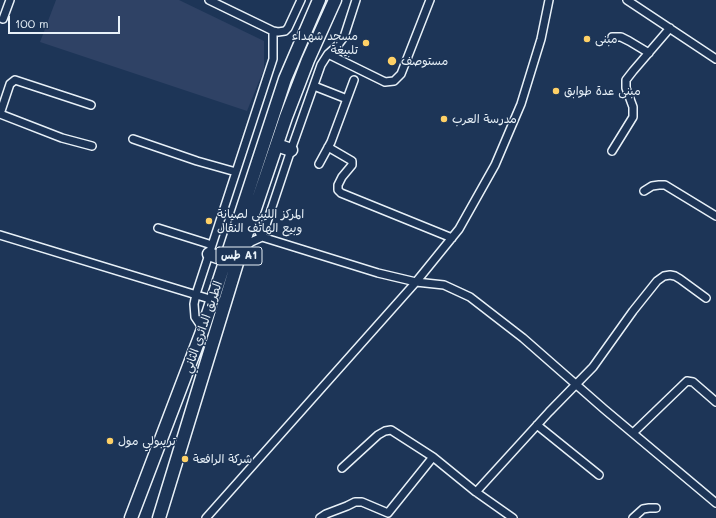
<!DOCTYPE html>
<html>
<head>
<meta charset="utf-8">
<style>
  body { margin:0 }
  #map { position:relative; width:716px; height:518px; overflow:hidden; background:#1d3557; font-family:Mali,sans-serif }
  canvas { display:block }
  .scale { position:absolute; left:8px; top:16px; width:112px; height:18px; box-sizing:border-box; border:2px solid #e8f1f8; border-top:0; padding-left:5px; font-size:12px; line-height:14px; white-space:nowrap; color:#e8f1f8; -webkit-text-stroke:3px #1d3557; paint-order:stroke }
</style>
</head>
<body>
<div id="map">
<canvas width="716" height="518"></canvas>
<div class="scale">100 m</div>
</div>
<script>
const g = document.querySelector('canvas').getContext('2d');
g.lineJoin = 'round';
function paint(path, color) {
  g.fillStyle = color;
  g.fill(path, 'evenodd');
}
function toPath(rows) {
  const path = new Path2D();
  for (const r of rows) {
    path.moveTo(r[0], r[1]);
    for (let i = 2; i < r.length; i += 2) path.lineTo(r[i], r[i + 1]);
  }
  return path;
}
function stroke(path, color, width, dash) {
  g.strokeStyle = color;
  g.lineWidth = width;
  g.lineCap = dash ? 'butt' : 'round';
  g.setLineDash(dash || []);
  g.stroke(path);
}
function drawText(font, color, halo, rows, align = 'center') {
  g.font = font + ' Mali,"Playpen Sans Arabic",sans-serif';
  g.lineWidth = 3;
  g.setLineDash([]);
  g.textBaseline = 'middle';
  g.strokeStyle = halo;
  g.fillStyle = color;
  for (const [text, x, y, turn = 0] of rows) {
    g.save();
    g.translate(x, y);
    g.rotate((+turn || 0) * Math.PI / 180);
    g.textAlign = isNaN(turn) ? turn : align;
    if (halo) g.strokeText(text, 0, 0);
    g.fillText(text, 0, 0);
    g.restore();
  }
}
const built = toPath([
  [56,0,179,0,264,41,264,69,247,111,40,42]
]);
const street = toPath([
  [209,0,273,31,278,32,285,31,288,28,301,0],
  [627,0,716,59],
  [3,19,10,0],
  [612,37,621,37,629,41,649,53],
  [328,54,385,82,394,81,401,74,430,0],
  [314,86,347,99],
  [0,114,10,84,15,80,91,105],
  [0,114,62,138,92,146],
  [133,139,197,161,236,172],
  [328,147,352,161,352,165,342,177,338,185,338,190,341,193,452,238],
  [612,151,633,117,633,107,626,88,626,80,633,71,670,28],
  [319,164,331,142,354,80],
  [644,191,652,186,659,185,665,185,716,216],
  [253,218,257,229,262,237,378,273,416,282,444,285,470,297,523,338,604,409,716,503],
  [158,228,212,245],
  [0,235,213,300],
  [243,249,251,242,262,237,291,150,321,65,328,54,338,45,344,37,356,0],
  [203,329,195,317,194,304,196,294,273,59,273,31],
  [537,425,599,475],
  [633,433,687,381,693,382,716,402],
  [342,468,378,435,385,431,391,430,433,457,476,492,513,518],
  [476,492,549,412,593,367,633,311,657,281,664,276,670,275,675,276,680,279,706,298],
  [206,518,416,282,459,229,495,165,521,104,541,39,549,0],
  [320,518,326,514,347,506,355,502,362,502,388,513,433,457],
  [633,518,643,509,649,508,656,508]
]);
const highway = toPath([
  [277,145,291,150],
  [209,254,226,260],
  [131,518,203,329,285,79,319,0],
  [159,518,241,250,286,117,308,60,335,0]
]);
const markers = [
  [587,39,4,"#ffd166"],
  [366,43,4,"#ffd166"],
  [392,61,5,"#ffd166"],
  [556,91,4,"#ffd166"],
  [444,119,4,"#ffd166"],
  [209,221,4,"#ffd166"],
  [110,441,4,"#ffd166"],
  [185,459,4,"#ffd166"]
];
const shields = [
  [239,256,46]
];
const shieldNames = [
  ["طس A1",239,256]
];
const poiNames = [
  ["مسجد شهداء",358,36,"right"],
  ["تلبيغة",358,50,"right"],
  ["مبنى",595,39],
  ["مستوصف",401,61],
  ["مبنى عدة طوابق",564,91],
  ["مدرسة العرب",452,119],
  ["المركز الليبي لصيانة",217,214],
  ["وبيع الهاتف النقال",217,228],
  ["تريبولي مول",118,441],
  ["شركة الرافعة",193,459]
];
const streetNames = [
  ["الطريق الدائري الثاني",203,327,-71]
];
paint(built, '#2f4265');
stroke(street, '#e8f1f8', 10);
stroke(highway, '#e8f1f8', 15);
stroke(street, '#1d3557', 7);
stroke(highway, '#1d3557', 12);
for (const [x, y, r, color] of markers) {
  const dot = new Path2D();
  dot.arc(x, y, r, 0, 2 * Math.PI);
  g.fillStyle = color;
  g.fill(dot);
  stroke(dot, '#1d3557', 1.5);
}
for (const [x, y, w] of shields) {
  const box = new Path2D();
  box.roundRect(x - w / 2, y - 9, w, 18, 3);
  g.fillStyle = '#1d3557';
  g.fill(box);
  stroke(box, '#e8f1f8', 1);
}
drawText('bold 11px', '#e8f1f8', null, shieldNames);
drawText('12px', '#e8f1f8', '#1d3557', poiNames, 'left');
drawText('12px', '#e8f1f8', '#1d3557', streetNames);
</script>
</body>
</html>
